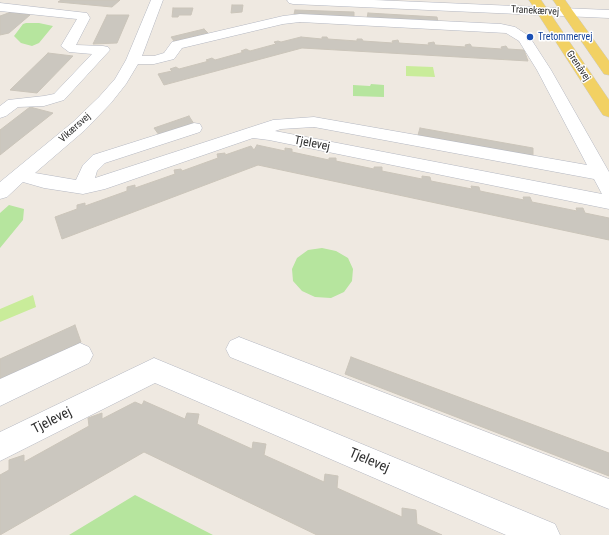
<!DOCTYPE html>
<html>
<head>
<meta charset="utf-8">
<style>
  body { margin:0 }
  canvas { display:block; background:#efe9e1 }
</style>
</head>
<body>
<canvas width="609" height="535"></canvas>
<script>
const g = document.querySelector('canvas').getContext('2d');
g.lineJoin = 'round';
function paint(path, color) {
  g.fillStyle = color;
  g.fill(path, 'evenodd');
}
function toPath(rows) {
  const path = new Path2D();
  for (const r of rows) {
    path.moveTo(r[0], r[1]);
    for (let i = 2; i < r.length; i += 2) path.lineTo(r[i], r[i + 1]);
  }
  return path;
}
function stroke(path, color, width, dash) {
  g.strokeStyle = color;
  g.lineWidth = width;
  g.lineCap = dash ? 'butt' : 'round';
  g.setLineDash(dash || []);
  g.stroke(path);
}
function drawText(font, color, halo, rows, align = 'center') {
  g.font = font + ' "Roboto Condensed",sans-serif';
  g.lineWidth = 3;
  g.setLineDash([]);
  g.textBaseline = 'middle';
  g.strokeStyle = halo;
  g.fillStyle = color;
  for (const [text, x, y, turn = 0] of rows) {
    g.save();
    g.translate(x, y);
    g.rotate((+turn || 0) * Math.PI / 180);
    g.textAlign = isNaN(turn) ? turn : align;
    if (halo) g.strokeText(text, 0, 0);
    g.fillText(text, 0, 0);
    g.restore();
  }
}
const green = toPath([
  [26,23,39,23,53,26,39,43,32,46,21,43,14,36,23,24],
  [371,84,384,85,384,97,353,96,353,85,370,86],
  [9,205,24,209,23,220,0,248,0,213],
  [322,248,336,251,348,258,353,269,352,281,344,292,331,298,315,297,302,291,293,281,292,269,297,258,308,250],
  [135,495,213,535,69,535]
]);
const pitch = toPath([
  [406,66,433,67,435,77,406,76],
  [33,295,36,307,0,322,0,309]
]);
const building = toPath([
  [61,0,120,0,112,7,58,2,61,0],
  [232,5,243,5,242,12,231,13,232,5],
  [173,8,193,8,191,15,179,15,178,17,172,17,173,8],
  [295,10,354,12,354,17,294,14,295,10],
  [14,11,30,15,9,33,0,35,0,16,14,11],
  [368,13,437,17,438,22,367,18,368,13],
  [107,15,129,15,117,43,93,44,107,15],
  [204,29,208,33,174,41,171,37,204,29],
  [301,37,322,39,322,37,327,37,328,39,357,41,357,39,362,39,363,41,393,43,392,41,398,40,399,43,429,45,428,43,434,42,435,45,466,47,465,45,470,44,472,47,502,49,501,47,506,46,508,49,524,50,528,61,302,48,164,85,158,74,172,71,170,69,176,67,179,69,209,61,206,60,212,58,215,60,244,52,241,51,246,49,250,51,276,44,274,42,278,41,281,42,301,37],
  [48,53,73,56,37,93,10,90,48,53],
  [30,107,53,113,0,155,0,130,30,107],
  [189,116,194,124,159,135,154,128,189,116],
  [420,128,533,148,533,157,418,135,420,128],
  [257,145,285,151,285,148,292,149,292,152,329,160,329,158,336,158,336,161,374,169,374,167,382,167,382,171,422,179,422,176,430,177,431,181,472,189,471,186,479,187,480,191,524,200,523,197,530,197,532,202,577,211,576,208,583,208,585,213,609,218,609,240,258,165,62,239,55,217,77,209,77,205,85,203,85,206,127,191,127,187,135,185,135,188,175,174,174,170,181,169,182,171,218,158,217,154,225,153,225,155,251,146,254,150,257,145],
  [75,325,81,342,0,379,0,359,75,325],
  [351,357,609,453,609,476,345,374,351,357],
  [144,401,185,419,187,413,199,414,197,424,252,449,253,442,266,444,264,455,324,482,325,474,338,476,337,488,402,517,402,508,416,510,417,524,442,535,317,535,144,452,0,535,0,475,9,470,9,460,24,455,24,462,89,426,88,418,102,413,102,419,135,402,142,405,144,401]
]);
const minor = toPath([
  [151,0,163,0,142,56,154,56,164,53,172,42,283,16,300,14,501,24,515,27,529,36,551,70,609,172,609,209,269,140,253,138,105,189,83,194,44,188,23,182,7,197,0,199,0,182,73,122,99,97,115,79,126,60,151,0],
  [300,22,506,33,519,41,537,70,587,165,314,117,273,120,95,178,97,171,105,163,200,132,202,128,200,124,194,123,93,155,83,165,76,180,35,173,85,130,111,103,126,84,138,64,154,64,174,59,182,48,283,24,300,22],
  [314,127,594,179,602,194,275,131,281,129,314,127],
  [287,0,374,0,609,10,609,18,293,4,289,3,287,0],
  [0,3,87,13,90,18,76,45,103,46,108,47,110,50,64,100,44,106,18,107,6,116,0,118,0,106,8,100,44,96,54,94,92,54,69,52,61,46,77,19,0,11,0,3],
  [239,337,609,479,609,509,230,357,226,349,230,341,239,337],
  [80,343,89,347,93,355,89,363,0,406,0,379,80,343],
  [154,358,555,524,560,535,506,535,155,383,0,461,0,432,154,358]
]);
const major = toPath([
  [529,0,541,0,609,100,609,117,603,115,601,112,529,0],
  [553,0,565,0,609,61,609,75,604,74,553,0]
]);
const markers = [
  [530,37,4,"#1a4fb4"]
];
const farStreetnames = [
  ["Tranekærvej",535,11,3],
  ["Grenåvej",578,66,56],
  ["Vikærsvej",75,128,-42]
];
const farTransitnames = [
  ["Tretommervej",538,37]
];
const streetNames = [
  ["Tjelevej",312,144,11]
];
const nearStreetnames = [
  ["Tjelevej",52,421,-27],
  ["Tjelevej",369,461,23]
];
paint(green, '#b6e59e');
paint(pitch, '#c9ec9a');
paint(building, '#cbc7bf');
stroke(building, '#cbc5ba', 1);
stroke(minor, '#b4b7c1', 1);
stroke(major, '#c9c9c9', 1);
paint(minor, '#fff');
paint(major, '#f2d163');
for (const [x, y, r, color] of markers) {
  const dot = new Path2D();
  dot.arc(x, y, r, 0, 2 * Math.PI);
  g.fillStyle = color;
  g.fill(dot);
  stroke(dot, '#fff', 1.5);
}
drawText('10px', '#2e2e2e', '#fff', farStreetnames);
drawText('10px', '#164399', '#fff', farTransitnames, 'left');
drawText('12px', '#2e2e2e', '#fff', streetNames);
drawText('14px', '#2e2e2e', '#fff', nearStreetnames);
</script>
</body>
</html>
